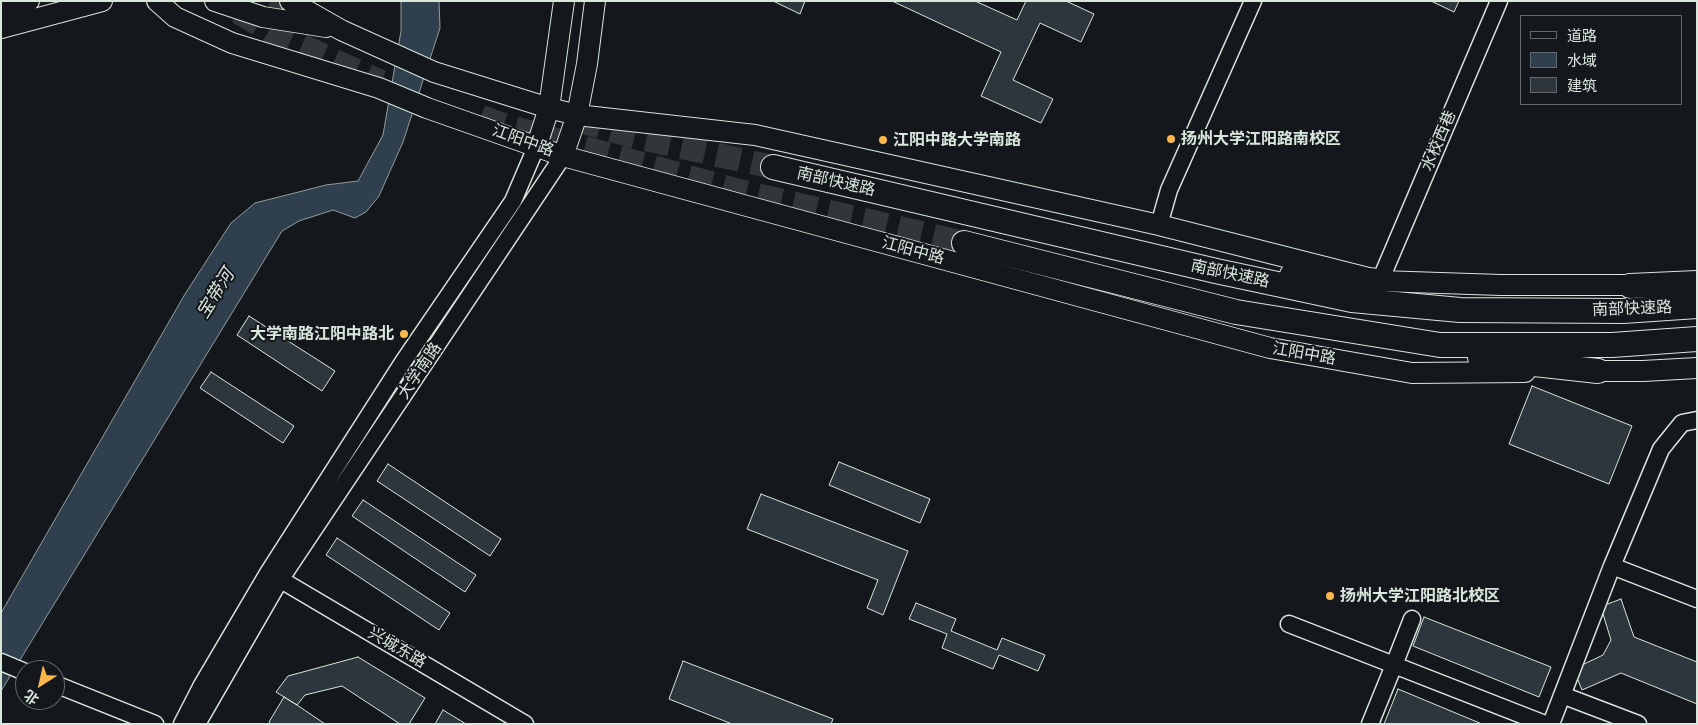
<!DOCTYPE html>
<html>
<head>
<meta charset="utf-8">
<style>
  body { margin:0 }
  #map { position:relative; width:1698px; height:725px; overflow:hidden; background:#14181c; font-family:Karla,"Noto Sans SC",sans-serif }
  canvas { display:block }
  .frame { position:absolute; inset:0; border:2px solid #d8e6dc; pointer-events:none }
  .legend { position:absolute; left:1520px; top:15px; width:162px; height:90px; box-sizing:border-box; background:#14181c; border:1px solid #626a69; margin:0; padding:6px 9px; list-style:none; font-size:15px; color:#d8e6dc }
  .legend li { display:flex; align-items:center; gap:10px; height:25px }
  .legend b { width:25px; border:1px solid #626a69 }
  .north { position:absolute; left:15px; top:660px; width:50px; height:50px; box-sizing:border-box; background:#14181c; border:1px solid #626a69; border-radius:50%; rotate:215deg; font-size:14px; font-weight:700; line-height:20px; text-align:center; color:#d8e6dc }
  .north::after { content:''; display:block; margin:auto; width:18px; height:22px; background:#ffb74d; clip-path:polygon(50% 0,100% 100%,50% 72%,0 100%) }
</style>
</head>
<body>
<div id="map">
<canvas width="1698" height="725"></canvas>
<div class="frame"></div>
<ul class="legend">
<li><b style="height:6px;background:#14181c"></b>道路</li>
<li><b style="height:14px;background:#2f3f4d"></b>水域</li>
<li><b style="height:14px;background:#2c363c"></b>建筑</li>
</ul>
<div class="north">北</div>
</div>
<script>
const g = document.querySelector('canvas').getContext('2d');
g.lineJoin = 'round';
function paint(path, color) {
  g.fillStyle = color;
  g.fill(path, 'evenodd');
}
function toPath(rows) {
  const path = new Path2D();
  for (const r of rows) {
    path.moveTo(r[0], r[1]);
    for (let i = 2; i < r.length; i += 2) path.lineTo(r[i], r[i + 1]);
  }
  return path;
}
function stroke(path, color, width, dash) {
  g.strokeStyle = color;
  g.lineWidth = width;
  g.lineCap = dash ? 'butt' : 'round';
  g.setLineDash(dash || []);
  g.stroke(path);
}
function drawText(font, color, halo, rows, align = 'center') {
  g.font = font + ' Karla,"Noto Sans SC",sans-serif';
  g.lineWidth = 4;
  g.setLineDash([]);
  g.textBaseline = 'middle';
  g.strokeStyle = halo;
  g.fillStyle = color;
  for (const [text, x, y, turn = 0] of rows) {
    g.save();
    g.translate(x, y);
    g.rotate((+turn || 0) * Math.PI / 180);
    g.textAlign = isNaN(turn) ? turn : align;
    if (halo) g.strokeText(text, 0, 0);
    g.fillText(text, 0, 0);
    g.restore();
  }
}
const water = toPath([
  [401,1,439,1,440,28,403,142,379,196,366,212,355,218,333,210,299,221,282,231,1,691,1,613,185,294,231,223,255,203,326,185,358,181,383,135,401,31,401,1]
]);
const building = toPath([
  [773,1,805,1,800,14,773,1],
  [892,1,975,1,1017,20,1026,1,1066,1,1094,14,1081,42,1040,23,1013,80,1053,99,1041,123,981,96,1001,52,892,1],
  [1431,1,1459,1,1454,12,1431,1],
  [249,316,335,371,322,391,237,335,249,316],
  [211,372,294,426,283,443,200,388,211,372],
  [1532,386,1632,426,1609,484,1509,444,1532,386],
  [839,462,930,499,920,523,829,485,839,462],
  [388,464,501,539,490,556,377,481,388,464],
  [761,494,908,551,883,615,867,608,878,580,747,529,761,494],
  [363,500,476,575,465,592,352,516,363,500],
  [337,538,450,613,439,630,326,555,337,538],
  [1621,599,1634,637,1697,662,1697,704,1621,673,1582,690,1576,675,1580,666,1603,655,1611,640,1603,614,1605,605,1621,599],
  [916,603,956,619,951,631,997,650,1002,638,1045,655,1038,671,999,655,993,669,942,648,947,634,909,619,916,603],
  [1424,617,1551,667,1539,697,1413,646,1424,617],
  [358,657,425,698,409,724,400,724,342,686,305,695,297,705,276,692,288,676,358,657],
  [683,661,833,719,831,724,732,724,669,699,683,661],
  [1398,689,1482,724,1384,724,1398,689],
  [284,697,297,705,325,724,271,724,269,722,284,697],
  [443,710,466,724,435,724,443,710]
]);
const highwayTunnel = toPath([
  [271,1,312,23],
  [238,12,274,33,381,82],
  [481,117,507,126,735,190,964,243],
  [577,120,636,137,773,167]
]);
const minor = toPath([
  [1159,225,1169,190,1253,1],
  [1380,281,1499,1],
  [1612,566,1697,599],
  [271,574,525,724],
  [1289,624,1394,665,1412,619],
  [1,662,25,672],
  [55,684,155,724],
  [1562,695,1638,724],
  [182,724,202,685,268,573,403,362,513,201,537,145],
  [197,724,280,580,563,156],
  [1370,724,1394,665,1545,724],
  [1551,724,1612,566,1661,449,1682,423,1697,420]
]);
const major = toPath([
  [157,1,175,17,232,43,379,88,427,108,563,156,1270,348,1412,373,1525,372],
  [215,1,263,17,326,27],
  [290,1,341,30,434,72,549,108,577,115,755,135,1159,225,1380,281,1501,285,1645,285],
  [1,9,29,1],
  [1,28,102,1],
  [537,145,549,108,564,1],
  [563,156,577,115,587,64,595,1],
  [1584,371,1643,371,1697,368]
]);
const highway = toPath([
  [773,167,1216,271,1352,300,1460,310,1623,311,1697,306],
  [964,243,1236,312,1440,345,1612,345,1697,339],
  [1292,275,1380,281],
  [1630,286,1697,283],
  [1480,358,1598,371]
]);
const markers = [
  [1171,139,5,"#ffb74d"],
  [883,140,5,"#ffb74d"],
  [404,334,5,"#ffb74d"],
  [1330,596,5,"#ffb74d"]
];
const poiNames = [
  ["扬州大学江阳路南校区",1181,139],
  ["江阳中路大学南路",893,140],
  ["大学南路江阳中路北",394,334,"right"],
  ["扬州大学江阳路北校区",1340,596]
];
const streetNames = [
  ["江阳中路",523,141,20],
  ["水校西巷",1439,141,-67],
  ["南部快速路",836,182,13],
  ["江阳中路",913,251,15],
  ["南部快速路",1230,274,12],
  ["南部快速路",1632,309,-2],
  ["江阳中路",1304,354,10],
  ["大学南路",420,371,-56],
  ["兴城东路",397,648,30]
];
const waterNames = [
  ["宝带河",216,294,-58]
];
paint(water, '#2f3f4d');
stroke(water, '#939e99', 1);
paint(building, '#2c363c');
stroke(building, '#d8e6dc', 1);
stroke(highwayTunnel, '#313739', 24, [24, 12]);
stroke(minor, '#d8e6dc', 19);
stroke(major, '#d8e6dc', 22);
stroke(highway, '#d8e6dc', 26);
stroke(minor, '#14181c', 16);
stroke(major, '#14181c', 20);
stroke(highway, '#14181c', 24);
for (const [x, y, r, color] of markers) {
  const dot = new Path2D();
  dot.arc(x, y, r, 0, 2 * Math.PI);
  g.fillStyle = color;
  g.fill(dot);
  stroke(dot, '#14181c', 2);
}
drawText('bold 16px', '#d8e6dc', '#14181c', poiNames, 'left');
drawText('16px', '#d8e6dc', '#14181c', streetNames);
drawText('italic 18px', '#d8e6dc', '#14181c', waterNames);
</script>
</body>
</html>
